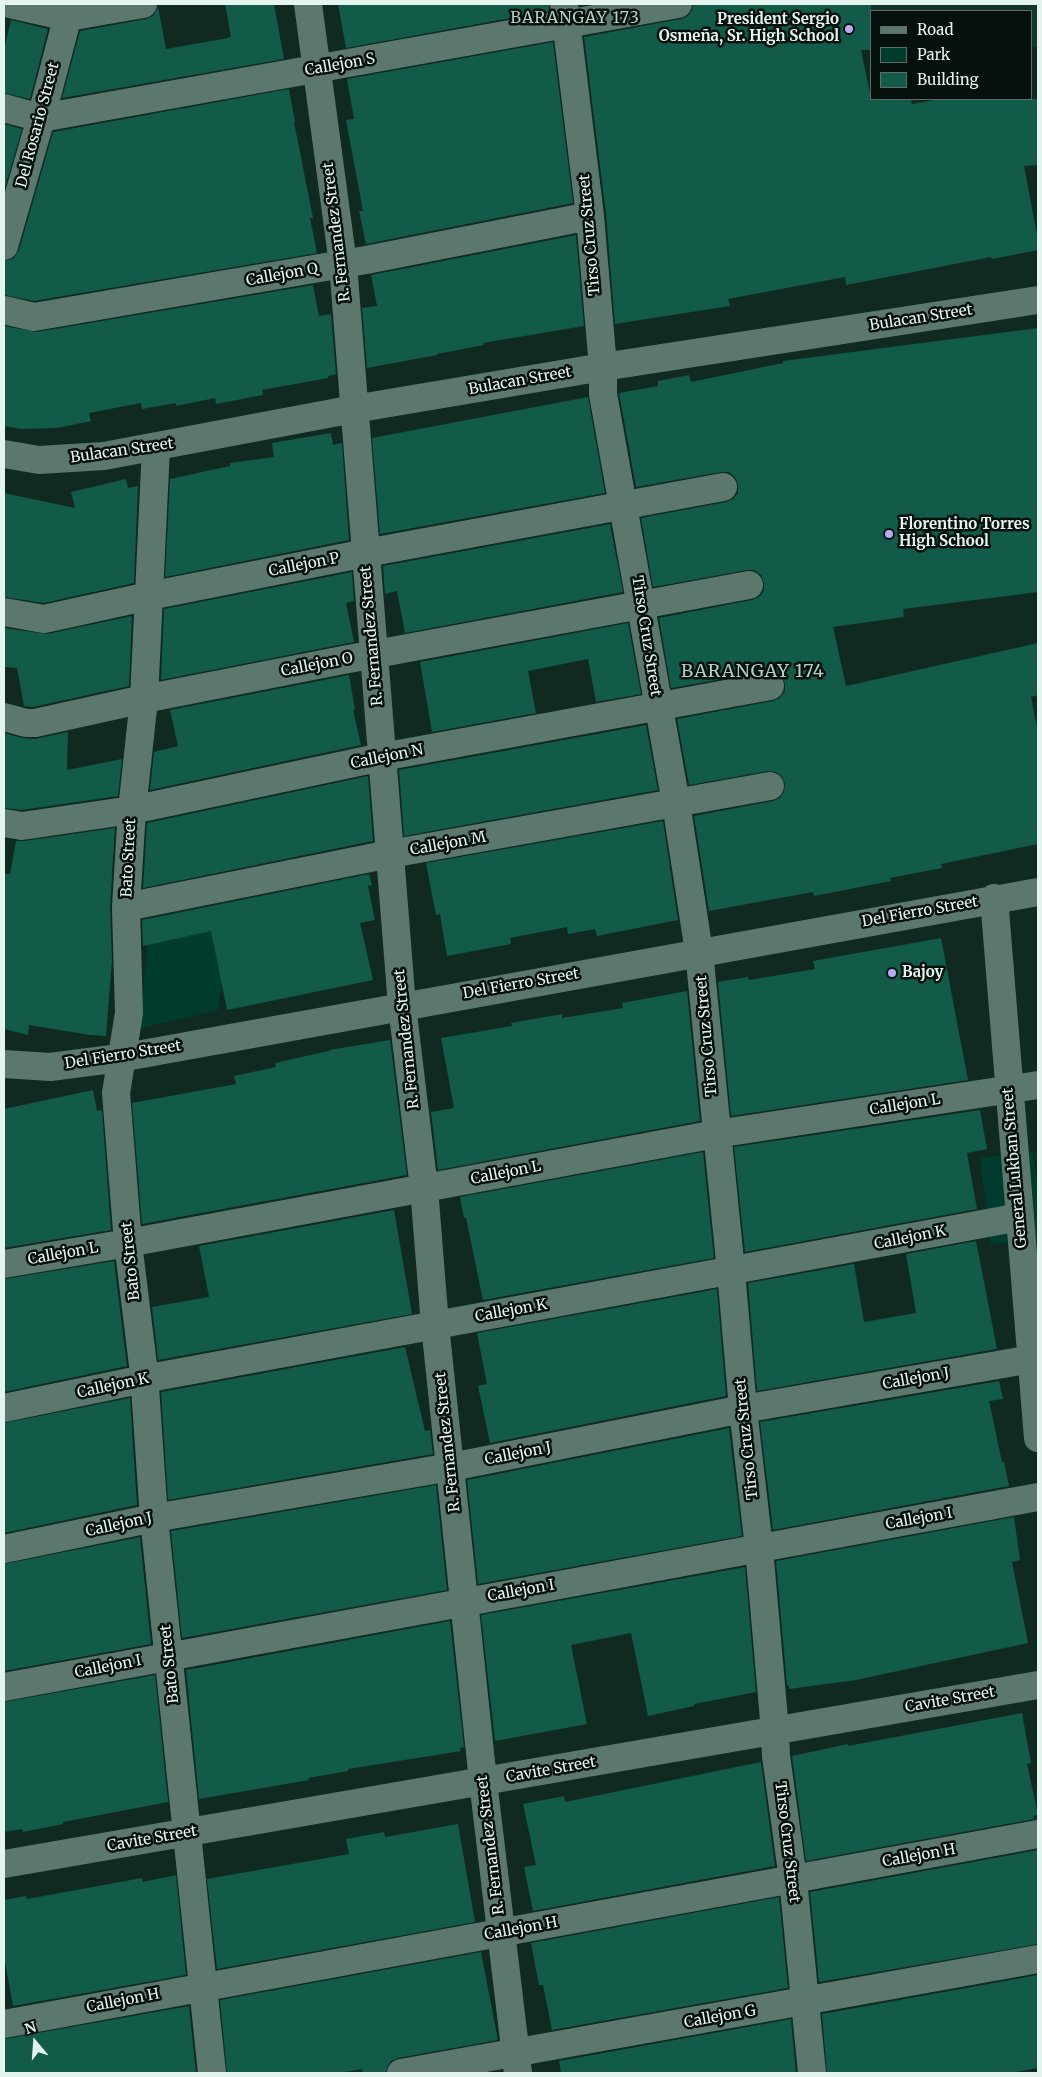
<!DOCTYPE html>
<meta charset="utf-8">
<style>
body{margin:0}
#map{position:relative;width:1042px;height:2077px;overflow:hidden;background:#102a22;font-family:Merriweather,serif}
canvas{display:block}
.frame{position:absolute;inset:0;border:5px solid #e4f4ee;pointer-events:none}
.legend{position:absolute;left:870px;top:10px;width:162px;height:90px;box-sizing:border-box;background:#06100c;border:1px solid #5f6b66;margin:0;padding:6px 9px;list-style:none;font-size:15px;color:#e4f4ee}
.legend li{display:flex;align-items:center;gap:10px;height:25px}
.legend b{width:25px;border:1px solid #5f6b66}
.north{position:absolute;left:10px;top:2017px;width:50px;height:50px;-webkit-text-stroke:4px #06100c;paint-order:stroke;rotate:342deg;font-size:14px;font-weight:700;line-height:20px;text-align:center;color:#e4f4ee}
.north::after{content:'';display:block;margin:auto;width:18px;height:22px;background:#e4f4ee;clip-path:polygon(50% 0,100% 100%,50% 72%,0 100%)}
</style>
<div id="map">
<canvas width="1042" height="2077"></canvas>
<div class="frame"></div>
<ul class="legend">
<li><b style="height:6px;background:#5c786e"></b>Road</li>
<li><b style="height:14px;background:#003c2d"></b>Park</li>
<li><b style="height:14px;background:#115b48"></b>Building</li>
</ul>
<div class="north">N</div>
</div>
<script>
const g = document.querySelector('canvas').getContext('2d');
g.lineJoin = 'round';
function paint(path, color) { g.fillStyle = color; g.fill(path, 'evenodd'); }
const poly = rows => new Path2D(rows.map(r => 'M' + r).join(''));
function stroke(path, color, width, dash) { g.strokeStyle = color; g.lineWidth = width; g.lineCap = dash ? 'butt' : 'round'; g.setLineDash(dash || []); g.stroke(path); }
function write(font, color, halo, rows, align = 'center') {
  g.font = font + ' Merriweather,serif'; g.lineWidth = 5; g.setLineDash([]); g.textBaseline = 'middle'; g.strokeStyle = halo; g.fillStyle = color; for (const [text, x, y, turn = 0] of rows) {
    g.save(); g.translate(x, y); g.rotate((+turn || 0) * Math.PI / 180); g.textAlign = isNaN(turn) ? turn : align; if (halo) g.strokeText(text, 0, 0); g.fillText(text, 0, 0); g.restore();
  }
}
const built = poly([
 [821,4,1038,4,1038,47,1031,47,1031,11,871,11,830,47]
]);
const green = poly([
 [233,902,218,1010,141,1028,149,918,168,924],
 [1033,1152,1038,1195,1038,1239,991,1245,980,1158]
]);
const building = poly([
 [225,4,274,4,284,59,62,98,80,31,146,19,153,16,158,7,166,49,223,39,231,37],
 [338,4,549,4,549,11,346,48],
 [693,4,871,4,871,50,861,50,871,99,911,99,912,104,941,99,1038,99,1038,165,1024,166,1038,240,1038,250,992,259,991,257,846,285,845,277,728,299,730,306,615,324,606,214,584,37,681,19,688,16,692,10],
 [11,20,48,29,30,99,4,93,4,49],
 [553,42,573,203,366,244,359,211,363,211,346,120,354,119,347,79],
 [289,89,295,122,294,122,313,218,310,218,317,253,34,301,4,295,4,261,14,258,19,250,53,132],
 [4,124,22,129,4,191],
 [576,235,584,326,483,343,484,345,437,354,437,355,367,368,362,308,377,306,371,275],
 [313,285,319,316,331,314,336,374,328,376,328,378,262,390,263,395,216,404,215,398,176,406,176,403,142,409,141,403,89,413,91,421,57,428,21,429,4,426,4,326,37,332],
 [1038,328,1038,592,903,609,904,617,833,627,846,686,1038,643,1038,695,1031,697,1038,733,1038,844,941,864,942,868,890,878,891,881,814,896,813,892,709,911,694,816,773,801,780,798,784,792,785,784,782,776,776,772,768,771,689,785,677,719,773,701,780,698,785,691,785,684,782,676,775,671,768,671,671,688,659,618,752,600,759,597,764,591,764,583,761,575,754,570,747,570,653,587,641,518,726,502,733,499,738,493,738,485,735,477,729,472,721,472,636,487,619,393,658,386,658,381,689,375,691,382,783,363,783,361],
 [588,397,605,493,380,534,372,438],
 [331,433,333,445,342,443,349,540,165,577,170,479,230,466,230,463,274,457,272,443],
 [126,479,128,488,138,486,134,583,44,603,4,597,4,493,75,508,71,492],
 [610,524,623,592,405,633,397,591,385,594,383,566],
 [352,572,354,601,346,603,354,642,161,680,164,609],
 [132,616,129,686,33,707,24,706,17,668,4,667,4,628,47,634],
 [628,623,641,694,596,702,588,659,528,671,536,713,432,732,420,662],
 [349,675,355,710,353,710,361,745,150,790,154,752,178,746,170,710],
 [646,725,658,790,404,836,399,770],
 [68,732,67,770,122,759,118,796,22,810,4,808,4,733,22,738,35,739],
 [368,776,373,841,143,888,147,823],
 [663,821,678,920,597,936,595,929,568,934,567,927,510,938,511,944,447,956,440,914,436,915,426,863],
 [115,828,110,906,112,960,106,1036,90,1035,29,1025,28,1035,4,1029,4,874,10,874,16,841,24,841],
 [369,874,372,885,368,886,375,920,360,923,373,980,227,1010,211,931,143,946,142,920],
 [941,938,968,1080,731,1116,718,982,748,977,749,980,815,969,813,961],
 [687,991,700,1121,438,1170,431,1112,454,1108,441,1038,512,1026,511,1023,562,1014,562,1018,623,1008,622,1003],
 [390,1040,407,1175,142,1224,132,1103,236,1084,234,1076,276,1067,275,1063,329,1051,329,1050],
 [93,1090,97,1111,102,1110,111,1230,4,1248,4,1109],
 [980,1110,987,1149,967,1153,977,1209,745,1252,734,1147],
 [703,1152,714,1258,483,1300,466,1218,464,1218,460,1197],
 [394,1210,412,1314,158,1360,152,1307,209,1297,199,1246],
 [976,1241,997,1349,757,1391,748,1283,854,1264,864,1322,916,1313,906,1254],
 [114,1261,127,1366,4,1392,4,1279],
 [717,1289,726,1396,490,1443,478,1386,487,1384,477,1333],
 [405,1347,425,1431,430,1430,433,1454,168,1500,161,1392],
 [999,1381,1003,1399,989,1401,1002,1462,1004,1462,1009,1486,773,1530,760,1422],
 [130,1398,137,1505,4,1533,4,1423],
 [729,1428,742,1536,478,1584,467,1480],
 [436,1485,447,1590,182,1638,171,1531],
 [1014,1517,1020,1560,1012,1562,1028,1643,856,1680,789,1689,789,1685,787,1686,776,1561],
 [140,1537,151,1644,4,1671,4,1564],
 [745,1567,756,1692,694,1704,694,1706,648,1716,631,1633,571,1645,587,1724,495,1741,481,1615],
 [450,1621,464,1747,460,1748,461,1751,348,1769,348,1771,308,1778,309,1780,199,1799,186,1670],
 [155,1675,168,1802,63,1822,63,1824,23,1832,22,1829,4,1832,4,1702],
 [1022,1713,1031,1763,1027,1764,1038,1815,1033,1816,1034,1819,806,1861,792,1756,848,1744,848,1746],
 [761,1762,775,1866,533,1911,524,1867,536,1865,523,1804,564,1796,565,1802],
 [458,1824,475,1922,217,1969,207,1879,349,1854,346,1839,384,1832,385,1837],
 [1038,1850,1038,1944,819,1982,810,1892],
 [176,1875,186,1975,13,2006,4,1956,4,1900,26,1896,27,1899,142,1878,143,1882],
 [779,1897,788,1988,552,2030,543,1985,539,1985,531,1943],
 [481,1952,498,2040,398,2058,391,2061,387,2067,386,2073,363,2073,362,2069,338,2073,227,2073,220,2000],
 [1038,1975,1038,2068,1010,2073,827,2073,822,2014],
 [189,2006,196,2073,4,2073,4,2039],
 [791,2019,796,2073,561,2073,559,2061]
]);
const minor = poly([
 [10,4,68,17,143,4],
 [308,4,343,264,402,1006,424,1188,435,1325,483,1781,518,2073],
 [564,4,590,216,603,367,603,394,676,803,699,952,731,1271,743,1409,759,1548,775,1731,776,1756,793,1879,812,2073],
 [4,108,41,118,678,4],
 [4,246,41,118,71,4],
 [4,310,34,317,366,260,590,216],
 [156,447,144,699,132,810,126,907,129,1013,116,1093,128,1243,144,1373,154,1518,212,2073],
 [4,454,39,460,104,456,354,409,603,367,1038,300],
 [4,612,44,619,149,596,366,553,723,487],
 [4,717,26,723,35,723,144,699,343,660,749,585],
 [4,823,22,826,132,810,382,757,770,686],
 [994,898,1038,1438],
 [126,907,390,854,770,786],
 [4,1064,50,1067,120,1058,1038,892],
 [4,1264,128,1243,716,1134,1038,1085],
 [4,1408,144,1379,1020,1217],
 [4,1549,154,1518,451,1467,743,1409,1032,1359],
 [4,1687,1038,1497],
 [4,1864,1038,1685],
 [4,2024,1038,1834],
 [401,2073,1038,1959]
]);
const markers = [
 [849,29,5,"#b7abf8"],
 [889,534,5,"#b7abf8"],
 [892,973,5,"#b7abf8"]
];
const poiNames = [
 ["President Sergio",839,20,"right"],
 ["Osmeña, Sr. High School",839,37,"right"],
 ["Florentino Torres",899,525],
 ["High School",899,542],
 ["Bajoy",902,973]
];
const streetNames = [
 ["Callejon S",340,65,-10],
 ["Del Rosario Street",38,125,-75],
 ["R. Fernandez Street",337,232,-97],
 ["Tirso Cruz Street",590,235,-95],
 ["Callejon Q",282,275,-10],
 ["Bulacan Street",921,318,-9],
 ["Bulacan Street",520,381,-10],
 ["Bulacan Street",122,451,-8],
 ["Callejon P",304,565,-11],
 ["R. Fernandez Street",372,636,-95],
 ["Tirso Cruz Street",646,636,81],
 ["Callejon O",317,665,-11],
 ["Callejon N",387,757,-11],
 ["Callejon M",448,844,-10],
 ["Bato Street",129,858,-87],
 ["Del Fierro Street",920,912,-10],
 ["Del Fierro Street",521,984,-10],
 ["Tirso Cruz Street",707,1036,-95],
 ["R. Fernandez Street",407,1039,-96],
 ["Del Fierro Street",123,1055,-9],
 ["Callejon L",905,1105,-9],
 ["General Lukban Street",1015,1168,-95],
 ["Callejon L",506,1173,-11],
 ["Callejon K",910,1238,-11],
 ["Callejon L",63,1254,-10],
 ["Bato Street",131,1261,-96],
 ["Callejon K",511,1311,-10],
 ["Callejon J",916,1379,-10],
 ["Callejon K",113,1386,-12],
 ["Tirso Cruz Street",747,1439,-96],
 ["R. Fernandez Street",448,1442,-96],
 ["Callejon J",518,1454,-11],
 ["Callejon I",919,1519,-10],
 ["Callejon J",119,1525,-12],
 ["Callejon I",521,1591,-10],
 ["Bato Street",170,1664,-96],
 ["Callejon I",108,1667,-11],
 ["Cavite Street",950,1700,-10],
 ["Cavite Street",551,1770,-10],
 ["Cavite Street",152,1839,-10],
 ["Tirso Cruz Street",787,1842,83],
 ["R. Fernandez Street",491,1845,-97],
 ["Callejon H",919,1856,-10],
 ["Callejon H",521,1929,-10],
 ["Callejon H",123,2001,-11],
 ["Callejon G",720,2017,-10]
];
const neighbourhoodNames = [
 ["BARANGAY 173",575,18]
];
const quarterNames = [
 ["BARANGAY 174",753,672]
];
paint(built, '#12362b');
paint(green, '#003c2d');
paint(building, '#115b48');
stroke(minor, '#5c786e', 28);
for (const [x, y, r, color] of markers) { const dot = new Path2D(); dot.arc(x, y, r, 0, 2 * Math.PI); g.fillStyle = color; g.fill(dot); stroke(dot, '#06100c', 2); }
write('bold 15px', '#e4f4ee', '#06100c', poiNames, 'left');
write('15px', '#e4f4ee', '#06100c', streetNames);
g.letterSpacing = '1px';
write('16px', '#b1cfc4', '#06100c', neighbourhoodNames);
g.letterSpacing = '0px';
g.letterSpacing = '1px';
write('18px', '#b1cfc4', '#06100c', quarterNames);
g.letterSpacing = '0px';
</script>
